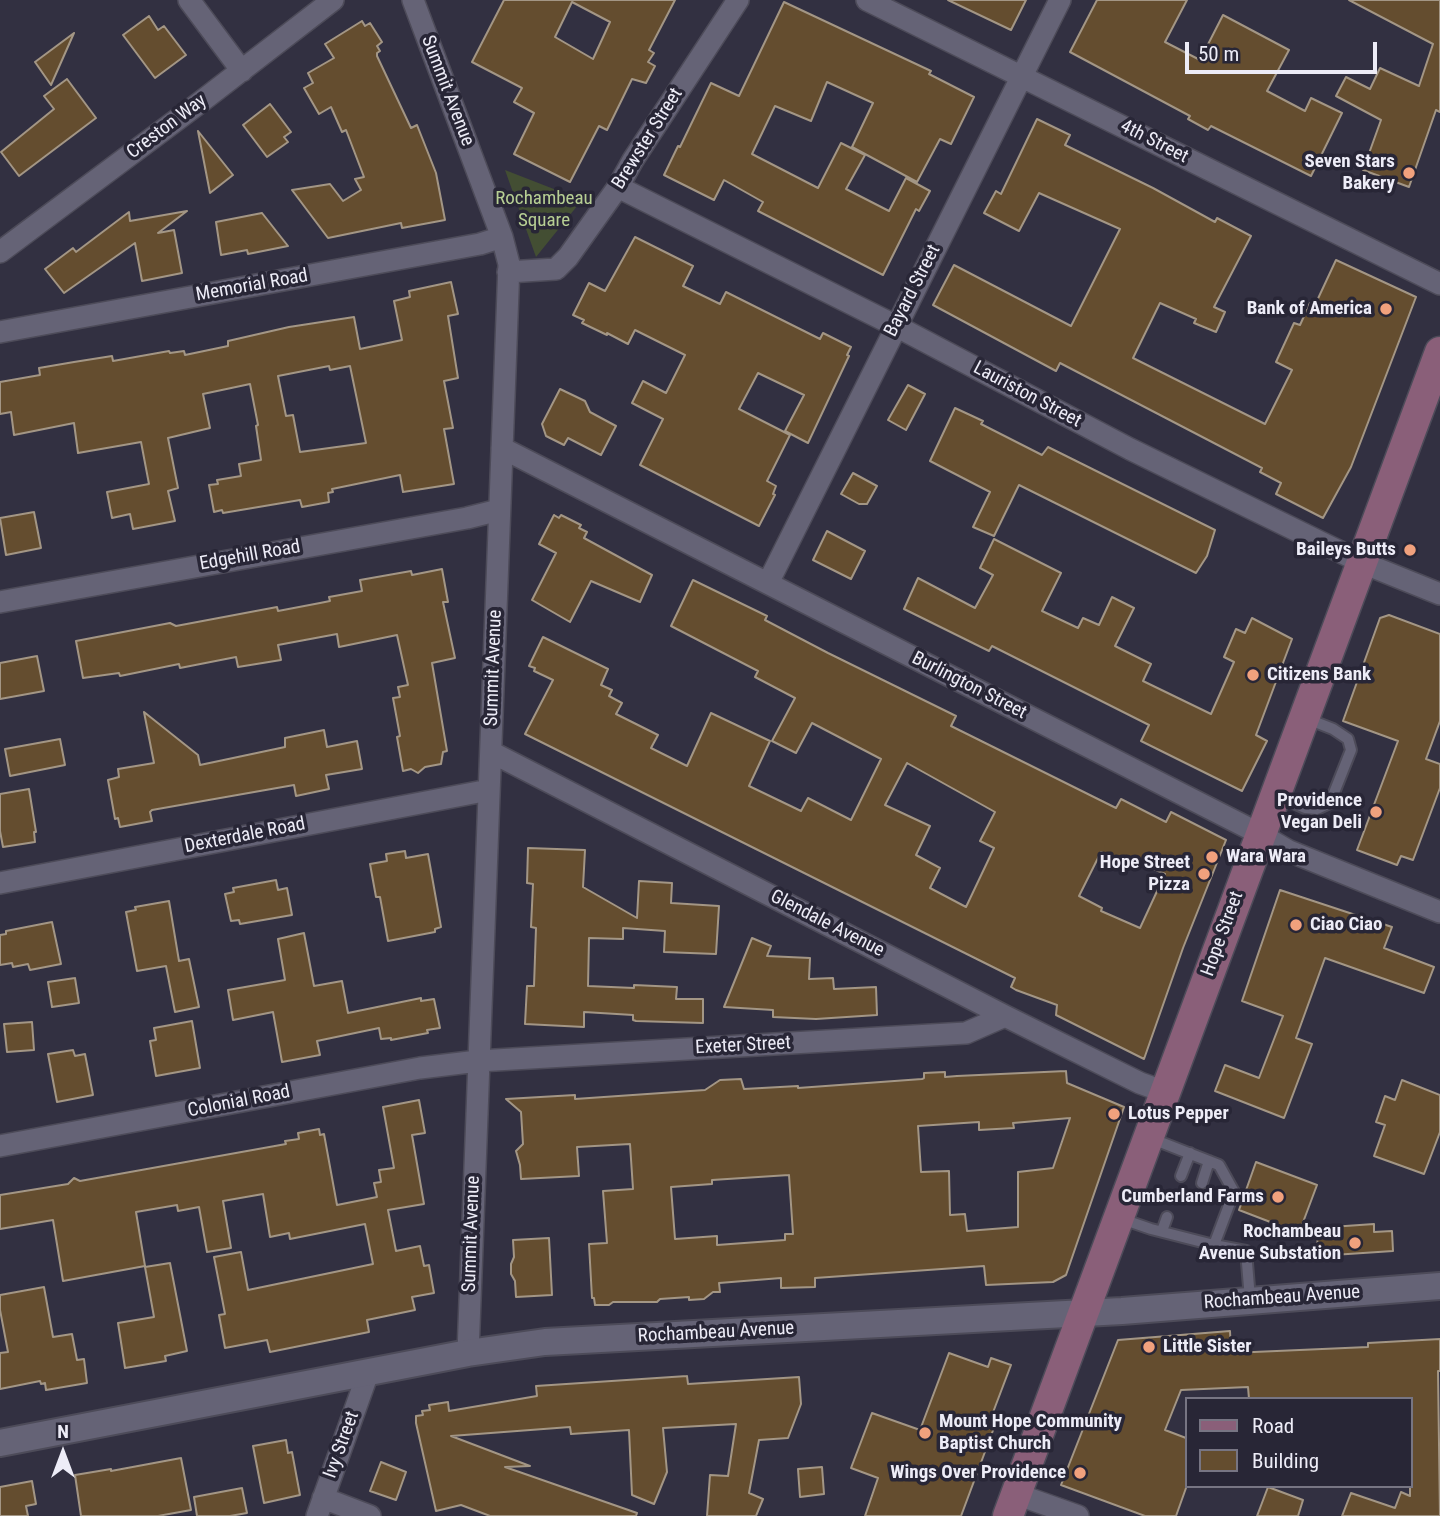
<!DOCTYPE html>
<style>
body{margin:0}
#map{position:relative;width:1440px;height:1516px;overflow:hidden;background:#323041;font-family:"Roboto Condensed",sans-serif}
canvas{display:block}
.legend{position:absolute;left:1185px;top:1397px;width:228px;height:91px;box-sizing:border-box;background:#282636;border:2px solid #777583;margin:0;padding:9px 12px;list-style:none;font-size:21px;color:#edecf7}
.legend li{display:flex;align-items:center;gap:14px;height:35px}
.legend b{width:35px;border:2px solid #777583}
.north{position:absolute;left:28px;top:1418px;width:70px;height:70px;-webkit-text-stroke:5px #282636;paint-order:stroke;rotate:0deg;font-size:19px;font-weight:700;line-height:28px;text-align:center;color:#edecf7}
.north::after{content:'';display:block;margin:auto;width:24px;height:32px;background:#edecf7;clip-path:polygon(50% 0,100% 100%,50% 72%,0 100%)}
.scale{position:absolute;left:1185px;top:42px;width:192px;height:32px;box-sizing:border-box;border:4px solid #edecf7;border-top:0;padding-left:9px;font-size:21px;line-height:24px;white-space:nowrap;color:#edecf7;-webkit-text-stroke:5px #282636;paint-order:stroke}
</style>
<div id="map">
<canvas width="1440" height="1516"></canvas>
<ul class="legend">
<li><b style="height:9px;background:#8a5f79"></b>Road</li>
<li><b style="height:19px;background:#644d2f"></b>Building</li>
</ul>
<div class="north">N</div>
<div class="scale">50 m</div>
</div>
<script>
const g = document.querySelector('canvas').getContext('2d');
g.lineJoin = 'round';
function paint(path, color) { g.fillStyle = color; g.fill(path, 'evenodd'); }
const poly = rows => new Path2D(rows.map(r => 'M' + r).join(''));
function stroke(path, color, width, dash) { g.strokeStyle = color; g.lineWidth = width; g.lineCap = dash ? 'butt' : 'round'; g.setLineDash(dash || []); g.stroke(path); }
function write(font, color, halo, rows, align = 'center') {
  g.font = font + ' "Roboto Condensed",sans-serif'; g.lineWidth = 7; g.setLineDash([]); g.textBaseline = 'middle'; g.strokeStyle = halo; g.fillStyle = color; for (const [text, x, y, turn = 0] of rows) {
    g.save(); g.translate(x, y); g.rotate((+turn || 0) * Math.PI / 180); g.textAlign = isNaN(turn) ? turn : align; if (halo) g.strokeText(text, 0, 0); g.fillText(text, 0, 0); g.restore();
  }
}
const green = poly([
 [505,170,582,200,536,257]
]);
const building = poly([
 [504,0,675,0,649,50,654,53,648,62,655,66,646,83,632,79,607,130,599,126,570,182,514,154,534,113,514,102,522,88,472,62,504,0],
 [572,2,610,22,593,59,555,37,572,2],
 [948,0,1026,0,1011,30,948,0],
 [1097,0,1187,0,1165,42,1200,60,1223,15,1289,50,1267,91,1305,111,1311,98,1342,113,1311,176,1211,126,1208,130,1188,119,1190,116,1070,52,1097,0],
 [1349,0,1440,0,1440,112,1436,110,1409,187,1363,170,1381,120,1336,96,1346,77,1370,89,1380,68,1419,86,1433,44,1349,0],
 [784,2,931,71,929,74,974,97,951,144,940,139,917,182,852,147,873,103,827,82,811,121,775,106,752,154,818,188,841,143,865,155,846,189,889,211,906,178,930,191,919,211,916,209,883,275,758,211,763,202,724,180,714,200,664,175,678,146,680,147,711,83,739,96,784,2],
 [149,16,158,30,164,26,186,55,155,78,123,35,149,16],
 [362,21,365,26,370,23,382,42,377,46,380,51,377,53,377,56,411,128,417,125,436,173,445,220,402,228,401,223,328,238,292,190,330,184,343,201,361,190,355,179,364,177,346,130,342,132,331,107,319,114,304,88,313,83,308,73,334,58,325,44,362,21],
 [74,33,51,85,35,62,74,33],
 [67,79,96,118,19,176,1,152,54,109,44,96,67,79],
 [270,104,291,132,284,137,288,142,267,157,243,125,270,104],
 [1037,119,1070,135,1065,145,1153,188,1215,222,1217,218,1251,236,1214,307,1225,312,1216,332,1194,323,1196,319,1160,303,1133,358,1265,424,1292,370,1276,362,1294,323,1300,325,1310,303,1315,305,1336,260,1416,297,1351,467,1323,518,1276,494,1281,483,1260,472,1262,468,1060,363,1056,371,933,305,954,265,1071,326,1120,229,1039,193,1019,231,984,213,996,191,1001,194,1037,119],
 [198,131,233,175,210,193,198,131],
 [187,211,158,233,174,230,182,273,142,281,135,243,64,293,45,269,73,248,76,252,129,212,130,221,187,211],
 [262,213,288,246,248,254,247,250,221,255,216,222,262,213],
 [635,237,693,266,683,286,720,304,726,292,820,339,823,333,851,347,847,355,849,356,808,443,785,431,804,395,758,373,739,409,790,435,767,481,776,486,773,494,775,495,759,526,640,465,663,419,632,403,643,381,666,393,685,355,635,330,628,344,607,333,607,335,582,323,584,320,573,315,589,283,605,291,635,237],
 [451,282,458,314,448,316,458,378,444,381,453,428,444,429,454,484,403,492,400,475,332,489,333,492,328,493,329,502,302,507,300,500,223,513,222,510,214,512,209,485,218,484,217,480,241,476,239,464,261,460,256,426,258,425,250,384,203,394,210,428,168,438,178,488,168,491,175,521,133,529,130,514,112,518,107,492,149,484,141,442,78,453,74,423,14,435,11,412,0,414,0,382,40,375,39,368,74,362,112,356,113,361,169,351,170,353,184,351,185,355,228,346,228,341,289,327,354,317,360,349,402,340,394,301,410,297,409,291,451,282],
 [329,366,330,370,350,366,366,443,300,452,293,415,286,416,278,376,329,366],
 [908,385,925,394,906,430,888,420,908,385],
 [560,389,585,401,590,412,616,426,601,455,568,438,564,445,546,436,542,424,560,389],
 [955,408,983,421,981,424,1042,455,1048,447,1215,530,1207,556,1196,573,1019,485,994,536,973,527,990,492,930,461,955,408],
 [853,473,877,486,867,504,859,504,841,494,853,473],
 [34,512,41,548,6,555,0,518,34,512],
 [554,515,559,518,561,515,581,525,579,528,587,532,584,538,652,575,640,602,591,581,570,622,532,600,556,553,539,544,554,515],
 [827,531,865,551,851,579,813,560,827,531],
 [994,539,1061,573,1042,611,1078,628,1083,618,1099,625,1112,597,1134,608,1115,646,1151,664,1143,681,1211,714,1234,662,1224,657,1236,629,1245,633,1252,618,1292,639,1256,735,1267,741,1242,791,1141,741,1149,725,992,646,989,651,904,609,918,578,975,608,993,575,980,568,994,539],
 [442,569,448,602,443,602,455,658,432,663,447,751,443,752,441,764,425,767,418,773,411,769,403,771,397,737,400,736,393,698,400,697,398,687,408,685,397,635,339,647,337,634,278,645,281,660,238,667,236,657,180,668,179,664,120,676,119,673,83,678,76,641,170,623,176,626,277,607,278,611,320,603,330,601,329,597,362,591,360,580,411,571,412,575,442,569],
 [693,580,767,616,765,620,828,653,956,716,951,726,1116,808,1121,799,1166,822,1171,812,1226,840,1183,948,1144,1059,1056,1015,1057,1005,1016,990,1011,987,1015,978,525,734,553,680,534,671,535,668,529,666,543,637,608,669,601,685,612,690,609,696,622,703,616,714,658,735,651,748,687,766,711,713,770,741,749,786,801,811,808,798,851,820,881,759,812,723,796,753,772,741,795,698,755,677,758,671,671,626,693,580],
 [907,763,995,812,980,841,994,848,966,907,930,888,940,868,916,855,930,826,885,805,907,763],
 [1101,852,1124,864,1127,857,1165,874,1140,928,1101,911,1102,908,1079,896,1101,852],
 [1389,615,1440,634,1440,721,1426,759,1440,764,1440,788,1413,860,1401,856,1397,865,1357,850,1398,741,1343,721,1380,618,1389,615],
 [37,656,44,691,0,699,0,663,37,656],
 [144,712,198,755,200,765,285,747,285,738,324,730,327,747,357,741,362,769,326,775,329,789,296,796,294,785,152,810,150,812,152,821,120,827,118,818,115,819,108,780,119,777,118,769,154,763,144,712],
 [60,739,65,765,10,776,5,749,60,739],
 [29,789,36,832,34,832,35,842,3,847,0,831,0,794,29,789],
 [528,848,585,850,583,887,637,918,639,881,672,883,671,903,719,906,716,954,664,952,665,931,623,928,623,939,589,938,588,986,634,988,634,985,677,987,676,999,703,999,703,1023,636,1021,633,1020,633,1015,584,1012,584,1027,525,1024,527,986,534,986,536,928,531,927,533,884,527,883,528,848],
 [405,851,406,858,428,854,441,927,435,929,435,932,388,941,380,897,376,897,370,864,387,861,386,854,405,851],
 [276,880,278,890,287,888,292,915,240,924,239,920,231,921,225,894,234,892,233,888,276,880],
 [1280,890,1392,927,1384,948,1434,967,1424,993,1325,958,1296,1038,1312,1044,1284,1118,1215,1091,1225,1065,1259,1078,1283,1016,1242,1001,1280,890],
 [169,901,179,961,189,959,199,1007,175,1012,166,966,137,971,126,912,136,910,135,907,169,901],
 [52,922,61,964,30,970,28,964,13,967,12,963,0,965,0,935,6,934,6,931,52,922],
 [304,933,314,986,342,981,348,1013,421,998,421,1001,434,999,440,1028,427,1030,428,1033,391,1040,391,1038,381,1039,379,1028,317,1041,320,1055,282,1062,273,1012,233,1020,228,990,285,980,278,939,304,933],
 [752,938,771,946,767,956,810,958,809,979,833,978,834,989,876,987,877,1015,816,1019,773,1017,773,1010,724,1007,752,938],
 [75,978,79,1003,52,1007,48,982,75,978],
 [192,1021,200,1068,156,1076,150,1041,156,1040,154,1028,192,1021],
 [32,1022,34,1050,7,1052,4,1024,32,1022],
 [73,1050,75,1056,85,1054,93,1095,57,1102,48,1054,73,1050],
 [1066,1071,1067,1083,1124,1107,1066,1275,1053,1282,986,1285,984,1266,815,1278,815,1287,781,1288,781,1278,719,1283,720,1292,713,1292,704,1299,689,1300,689,1297,660,1299,657,1302,613,1302,609,1305,595,1305,594,1298,592,1298,589,1244,607,1243,603,1191,633,1189,630,1144,577,1147,579,1176,521,1179,520,1165,516,1151,523,1144,521,1112,506,1099,575,1095,575,1099,705,1090,720,1080,741,1079,744,1089,798,1086,798,1088,922,1079,924,1078,924,1073,945,1072,945,1077,957,1076,1066,1071],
 [1070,1118,1053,1168,1018,1172,1018,1227,967,1231,965,1214,950,1215,949,1171,921,1172,918,1126,979,1122,979,1130,1014,1128,1013,1123,1070,1118],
 [789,1175,793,1234,785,1234,785,1240,717,1245,717,1236,675,1239,671,1187,712,1184,712,1180,789,1175],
 [1402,1080,1440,1095,1440,1132,1424,1174,1374,1156,1385,1125,1376,1122,1385,1096,1395,1100,1402,1080],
 [419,1100,425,1133,412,1135,424,1204,388,1210,396,1251,420,1246,424,1266,429,1265,434,1293,412,1297,415,1310,367,1320,369,1332,270,1352,267,1340,225,1348,219,1315,225,1314,214,1257,241,1252,248,1290,373,1264,365,1224,290,1239,289,1233,270,1237,263,1194,223,1201,231,1248,207,1252,199,1207,178,1211,177,1205,136,1212,145,1266,63,1281,53,1220,0,1229,0,1195,68,1184,74,1178,80,1181,286,1144,285,1141,299,1139,298,1133,319,1129,320,1135,324,1134,337,1205,377,1197,374,1183,381,1182,379,1170,394,1168,383,1107,419,1100],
 [1256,1162,1317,1185,1299,1233,1239,1210,1256,1162],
 [1374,1224,1374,1232,1392,1231,1393,1251,1318,1256,1317,1228,1374,1224],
 [549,1238,552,1295,516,1297,515,1281,511,1274,511,1264,514,1257,513,1240,549,1238],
 [170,1263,187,1351,165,1356,166,1361,125,1368,118,1323,154,1317,145,1267,170,1263],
 [44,1287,53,1337,72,1334,77,1360,84,1359,87,1383,46,1390,45,1383,41,1384,40,1381,0,1389,0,1353,8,1352,0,1310,0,1295,44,1287],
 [1230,1331,1231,1353,1368,1347,1368,1343,1440,1339,1440,1371,1438,1371,1440,1516,1342,1516,1351,1493,1395,1508,1401,1492,1410,1496,1410,1399,1249,1399,1248,1387,1181,1390,1165,1430,1186,1438,1186,1488,1176,1516,1145,1516,1061,1485,1118,1340,1230,1331],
 [949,1353,988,1367,991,1358,1011,1365,992,1415,998,1417,961,1516,865,1516,878,1478,851,1468,872,1413,920,1430,949,1353],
 [687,1376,688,1384,799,1377,801,1404,788,1438,759,1440,749,1493,763,1499,756,1516,707,1516,710,1475,728,1476,736,1424,663,1428,667,1472,654,1504,632,1495,629,1430,571,1434,570,1427,451,1436,530,1466,505,1467,637,1513,636,1516,490,1516,461,1505,436,1511,416,1423,416,1416,423,1415,422,1411,430,1410,429,1405,448,1402,449,1411,537,1396,536,1386,687,1376],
 [286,1440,288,1453,292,1452,300,1495,264,1503,253,1446,286,1440],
 [181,1458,191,1510,158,1516,81,1516,75,1475,111,1469,111,1471,181,1458],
 [381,1462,406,1472,396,1500,370,1491,381,1462],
 [822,1467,824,1494,800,1497,798,1469,822,1467],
 [32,1481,36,1504,26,1506,28,1516,0,1516,0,1487,32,1481],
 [1268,1487,1303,1500,1298,1516,1257,1516,1268,1487],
 [242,1488,247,1513,230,1516,197,1516,194,1497,242,1488]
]);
const service = poly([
 [1278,796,1305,808,1317,809,1330,803,1351,750,1348,739,1333,729,1305,718],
 [1181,1176,1190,1153],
 [1202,1183,1209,1161],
 [1119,1218,1151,1229,1214,1245,1234,1192,1219,1165,1150,1138],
 [1162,1231,1167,1217],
 [1214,1245,1246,1251,1250,1299]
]);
const minor = poly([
 [189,0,242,71],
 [413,0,502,237,509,264,468,1353],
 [867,0,1440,284],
 [618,187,896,326,1130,449,1363,563,1440,594],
 [0,252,198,104,333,0],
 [508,272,556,269,568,257,618,187,633,160,738,0],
 [0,332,480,244,502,237],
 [502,448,1260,834,1289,851,1440,912],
 [768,583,1060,0],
 [0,602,467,518,499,510],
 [491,752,1005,1016,1140,1083,1165,1092],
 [0,883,489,790],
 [0,1146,420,1068,478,1061,966,1033,1005,1016],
 [1016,1494,1078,1516],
 [323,1498,370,1516],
 [317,1516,368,1373]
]);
const tertiary = poly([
 [0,1443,468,1353,545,1342,1122,1311,1440,1286]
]);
const secondary = poly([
 [1008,1516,1440,352]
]);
const markers = [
 [1409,173,7,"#f1a17d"],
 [1386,309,7,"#f1a17d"],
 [1410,550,7,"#f1a17d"],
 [1253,675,7,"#f1a17d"],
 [1376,812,7,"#f1a17d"],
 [1212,857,7,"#f1a17d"],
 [1204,874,7,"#f1a17d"],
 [1296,925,7,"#f1a17d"],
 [1114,1114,7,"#f1a17d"],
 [1278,1197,7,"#f1a17d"],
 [1355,1243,7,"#f1a17d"],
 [1149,1347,7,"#f1a17d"],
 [925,1433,7,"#f1a17d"],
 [1080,1473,7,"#f1a17d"]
];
const streetNames = [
 ["Summit Avenue",447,91,69],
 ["Creston Way",167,127,-37],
 ["Brewster Street",648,139,-58],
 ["4th Street",1154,142,27],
 ["Memorial Road",252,286,-10],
 ["Bayard Street",913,291,-63],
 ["Lauriston Street",1027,395,28],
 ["Edgehill Road",250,556,-10],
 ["Summit Avenue",494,668,-88],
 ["Burlington Street",969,686,27],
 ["Dexterdale Road",245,836,-11],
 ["Glendale Avenue",827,924,27],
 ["Hope Street",1223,934,-70],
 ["Exeter Street",743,1046,-3],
 ["Colonial Road",239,1102,-11],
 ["Summit Avenue",472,1234,-88],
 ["Rochambeau Avenue",1282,1298,-4],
 ["Rochambeau Avenue",716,1333,-3],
 ["Ivy Street",342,1445,-70]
];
const poiNames = [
 ["Seven Stars",1395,162],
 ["Bakery",1395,184],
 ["Bank of America",1372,309],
 ["Baileys Butts",1396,550],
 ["Citizens Bank",1267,675,"left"],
 ["Providence",1362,801],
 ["Vegan Deli",1362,823],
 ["Wara Wara",1226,857,"left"],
 ["Hope Street",1190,863],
 ["Pizza",1190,885],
 ["Ciao Ciao",1310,925,"left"],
 ["Lotus Pepper",1128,1114,"left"],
 ["Cumberland Farms",1264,1197],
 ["Rochambeau",1341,1232],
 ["Avenue Substation",1341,1254],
 ["Little Sister",1163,1347,"left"],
 ["Mount Hope Community",939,1422,"left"],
 ["Baptist Church",939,1444,"left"],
 ["Wings Over Providence",1066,1473]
];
const parkNames = [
 ["Rochambeau",544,199],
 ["Square",544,221]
];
paint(green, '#434e33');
paint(building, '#644d2f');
stroke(building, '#a39685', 2);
stroke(service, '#4d4b59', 14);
stroke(minor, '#4d4b59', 24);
stroke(tertiary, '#4d4b59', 30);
stroke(secondary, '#4d4b59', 33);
stroke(service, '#656376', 10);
stroke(minor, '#656376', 21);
stroke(tertiary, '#656376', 26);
stroke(secondary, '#8a5f79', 30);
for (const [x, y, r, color] of markers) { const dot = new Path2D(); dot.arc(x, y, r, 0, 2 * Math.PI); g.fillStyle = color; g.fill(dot); stroke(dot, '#282636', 2.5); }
write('19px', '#edecf7', '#282636', streetNames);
write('bold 19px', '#edecf7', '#282636', poiNames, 'right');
write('19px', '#b7cf94', '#282636', parkNames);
</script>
